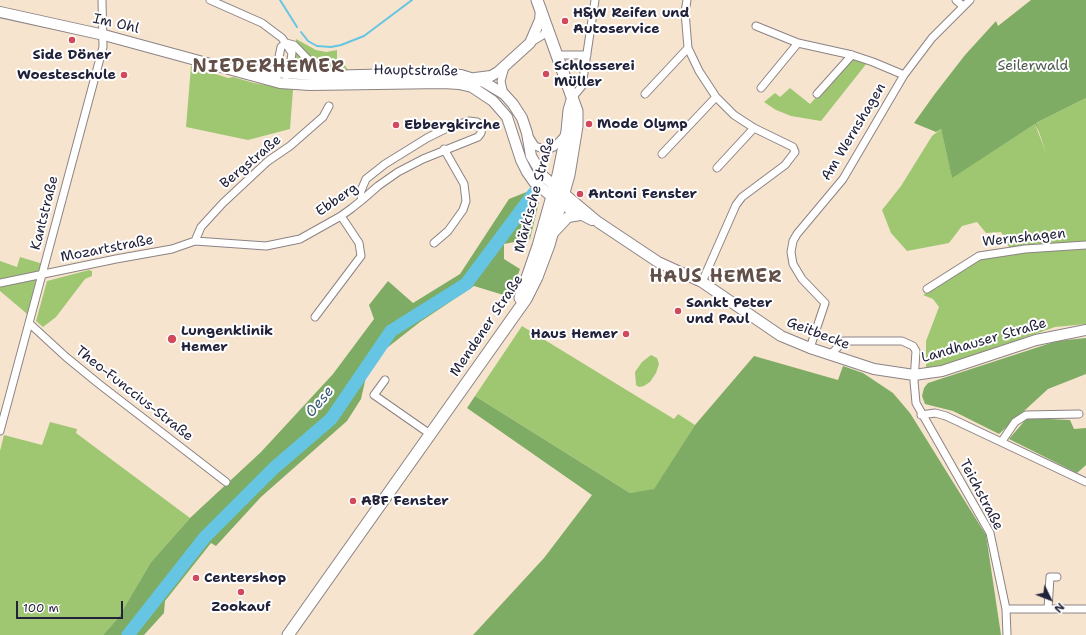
<!DOCTYPE html>
<meta charset="utf-8">
<style>
body{margin:0}
#map{position:relative;width:1086px;height:635px;overflow:hidden;background:#f7e4cf;font-family:"Shantell Sans",sans-serif}
canvas{display:block}
.north{position:absolute;left:1030px;top:579px;width:40px;height:40px;-webkit-text-stroke:3px #fff;paint-order:stroke;rotate:133deg;font-size:11px;font-weight:700;line-height:16px;text-align:center;color:#22223b}
.north::after{content:'';display:block;margin:auto;width:14px;height:18px;background:#22223b;clip-path:polygon(50% 0,100% 100%,50% 72%,0 100%)}
.scale{position:absolute;left:16px;top:601px;width:107px;height:18px;box-sizing:border-box;border:2px solid #22223b;border-top:0;padding-left:5px;font-size:12px;line-height:14px;white-space:nowrap;color:#22223b;-webkit-text-stroke:3px #fff;paint-order:stroke}
</style>
<div id="map">
<canvas width="1086" height="635"></canvas>
<div class="north">N</div>
<div class="scale">100 m</div>
</div>
<script>
const g = document.querySelector('canvas').getContext('2d');
g.lineJoin = 'round';
function paint(path, color) { g.fillStyle = color; g.fill(path, 'evenodd'); }
const poly = rows => new Path2D(rows.map(r => 'M' + r).join(''));
function stroke(path, color, width, dash) { g.strokeStyle = color; g.lineWidth = width; g.lineCap = dash ? 'butt' : 'round'; g.setLineDash(dash || []); g.stroke(path); }
function write(font, color, halo, rows, align = 'center') {
  g.font = font + ' "Shantell Sans",sans-serif'; g.lineWidth = 4; g.setLineDash([]); g.textBaseline = 'middle'; g.strokeStyle = halo; g.fillStyle = color; for (const [text, x, y, turn = 0] of rows) {
    g.save(); g.translate(x, y); g.rotate((+turn || 0) * Math.PI / 180); g.textAlign = isNaN(turn) ? turn : align; if (halo) g.strokeText(text, 0, 0); g.fillText(text, 0, 0); g.restore();
  }
}
const green = poly([
 [296,39,316,50,326,52,337,50,337,59,343,62,349,72,292,72],
 [852,57,867,63,821,121,791,116,776,110,764,102,775,93,780,97,790,88,810,104],
 [191,66,228,78,233,77,254,83,293,90,290,129,248,140,186,127],
 [1086,98,1086,324,1055,327,946,365,926,368,926,341,939,307,933,299,923,295,981,258,1009,254,1009,247,1001,232,986,233,977,222,962,226,949,243,907,251,891,233,882,210,901,186,932,136,941,129,952,177,1035,124,1046,153,1036,123],
 [20,257,43,264,41,274,0,280,0,261,17,267],
 [89,270,92,271,92,276,85,279,56,317,43,327,36,321,47,281],
 [41,277,29,318,26,313,0,291,0,285],
 [522,326,674,419,678,414,695,425,654,490,630,493,475,396],
 [651,355,657,358,659,364,656,373,650,382,644,386,639,387,636,385,635,372,642,362],
 [50,422,77,429,76,433,190,518,151,562,118,618,103,635,0,635,0,451,4,435,42,445]
]);
const forest = poly([
 [1031,0,1086,0,1086,98,1036,123,1040,133,1035,124,952,178,941,129,936,132,914,123,934,95,965,55,996,21,998,26],
 [529,191,539,202,530,239,504,244,504,259,520,269,510,297,474,286,420,322,383,351,366,377,361,399,347,421,261,497,216,546,211,543,165,601,164,613,144,635,103,635,118,618,151,562,190,518,261,452,333,374,374,319,369,305,388,281,413,303,460,274,509,199],
 [1086,338,1086,374,1048,389,999,434,953,411,925,404,922,396,924,388,928,383,1057,341],
 [754,356,838,380,843,366,863,373,893,393,910,413,986,535,1001,635,473,635,544,558,592,495,467,408,475,396,630,493,654,489,695,425],
 [1027,418,1070,420,1074,429,1086,428,1086,465,1077,473,1009,439]
]);
const stream = poly([
 [280,0,297,27],
 [301,32,308,41,317,46,331,47,341,45,364,36,412,0]
]);
const river = poly([
 [128,635,205,537,274,468,331,419,391,331,466,284,534,193]
]);
const street = poly([
 [210,0,262,23,282,38,292,53,289,74,286,76],
 [687,0,685,12,688,48,699,71,716,97,734,115,754,128,793,147,795,152,785,165,742,197,736,205,702,282],
 [956,0,963,6],
 [756,26,798,43,852,55,873,62,904,75],
 [286,43,294,45,324,76],
 [530,43,543,35,548,28],
 [557,55,587,55],
 [277,76,276,72,281,47,286,43],
 [761,88,798,43],
 [504,94,501,81,505,67],
 [645,94,688,48],
 [817,94,852,55],
 [572,98,582,86,595,0],
 [530,138,535,146,546,150,554,147,564,136],
 [662,154,716,97],
 [717,168,754,128],
 [195,241,201,227,223,203,268,161,290,146,323,117,329,106],
 [434,243,448,231,463,210,466,201,464,184,444,149],
 [0,283,116,259,172,249,195,241,266,246,300,239,341,216,352,208,362,200,378,186,398,172,423,159,478,137,481,133,482,127,477,122,469,121,449,127,427,138,385,164,366,179,360,193,362,200],
 [927,289,979,256,1025,249,1086,245],
 [315,317,361,256,359,243,341,216],
 [29,323,66,357,99,384,226,482],
 [810,348,825,303,802,279,793,264,791,252,793,241,797,234,843,179,904,75,932,38,970,0],
 [830,355,844,341,902,341,913,346,916,351,914,381,916,403,990,533,1006,609,1007,635],
 [385,380,374,395,430,434],
 [921,415,935,413,946,416,1086,482],
 [0,431,103,47,102,0],
 [1002,441,1015,422,1026,415,1079,414],
 [1006,609,1086,609],
 [1048,609,1050,577,1057,577]
]);
const secondary = poly([
 [0,12,104,35,280,83,310,85,443,83,459,84,472,87,493,101,507,117,521,160,527,172,534,182,561,204,592,220],
 [225,68,324,76,435,73,461,75,484,82,504,94,513,104,522,118,527,133,531,156,543,176,598,222,658,262,702,282,781,336,810,348,874,369,914,375,942,371,1036,340,1086,330],
 [475,78,491,76,498,72,530,43,540,20,541,10],
 [552,234,568,217,580,215]
]);
const primary = poly([
 [520,298,538,246,558,175,567,131,569,110,572,100],
 [288,635,526,299,537,277,549,245,569,175,577,126,577,111,537,0]
]);
const markers = [
 [565,21,4,"#d1495b"],
 [72,40,4,"#d1495b"],
 [546,74,4,"#d1495b"],
 [124,75,4,"#d1495b"],
 [589,124,4,"#d1495b"],
 [396,125,4,"#d1495b"],
 [580,194,4,"#d1495b"],
 [678,311,4,"#d1495b"],
 [626,334,4,"#d1495b"],
 [172,339,5,"#d1495b"],
 [353,501,4,"#d1495b"],
 [196,578,4,"#d1495b"],
 [241,592,4,"#d1495b"]
];
const poiNames = [
 ["H&W Reifen und",573,13],
 ["Autoservice",573,29],
 ["Side Döner",72,55,"center"],
 ["Schlosserei",554,66],
 ["Müller",554,82],
 ["Woesteschule",116,75,"right"],
 ["Mode Olymp",597,124],
 ["Ebbergkirche",404,125],
 ["Antoni Fenster",588,194],
 ["Sankt Peter",686,303],
 ["und Paul",686,319],
 ["Lungenklinik",181,331],
 ["Hemer",181,347],
 ["Haus Hemer",618,334,"right"],
 ["ABF Fenster",361,501],
 ["Centershop",204,578],
 ["Zookauf",241,607,"center"]
];
const streetNames = [
 ["Im Ohl",116,24,13],
 ["Hauptstraße",416,71,1],
 ["Am Wernshagen",854,132,-59],
 ["Bergstraße",251,162,-40],
 ["Märkische Straße",535,195,-75],
 ["Ebberg",337,200,-35],
 ["Kantstraße",45,213,-76],
 ["Wernshagen",1024,238,-6],
 ["Mozartstraße",107,249,-11],
 ["Mendener Straße",487,326,-56],
 ["Geitbecke",818,334,21],
 ["Landhauser Straße",984,341,-16],
 ["Theo-Funccius-Straße",134,394,38],
 ["Teichstraße",981,495,62]
];
const parkNames = [
 ["Seilerwald",1033,66]
];
const waterNames = [
 ["Oese",320,402,-50]
];
const districtNames = [
 ["NIEDERHEMER",269,67],
 ["HAUS HEMER",716,277]
];
paint(green, '#9fc772');
paint(forest, '#7fac64');
stroke(stream, '#65c5e3', 2);
stroke(river, '#65c5e3', 13);
stroke(street, '#8c8385', 9);
stroke(secondary, '#8c8385', 12);
stroke(primary, '#8c8385', 13);
stroke(street, '#fff', 7);
stroke(secondary, '#fff', 10);
stroke(primary, '#fff', 11);
for (const [x, y, r, color] of markers) { const dot = new Path2D(); dot.arc(x, y, r, 0, 2 * Math.PI); g.fillStyle = color; g.fill(dot); stroke(dot, '#fff', 1.5); }
write('bold 14px', '#22223b', '#fff', poiNames, 'left');
write('14px', '#22223b', '#fff', streetNames);
write('14px', '#4e5c4e', '#fff', parkNames);
write('italic 15px', '#395b76', '#fff', waterNames);
g.letterSpacing = '1px';
write('bold 18px', '#624f48', '#fff', districtNames);
g.letterSpacing = '0px';
</script>
